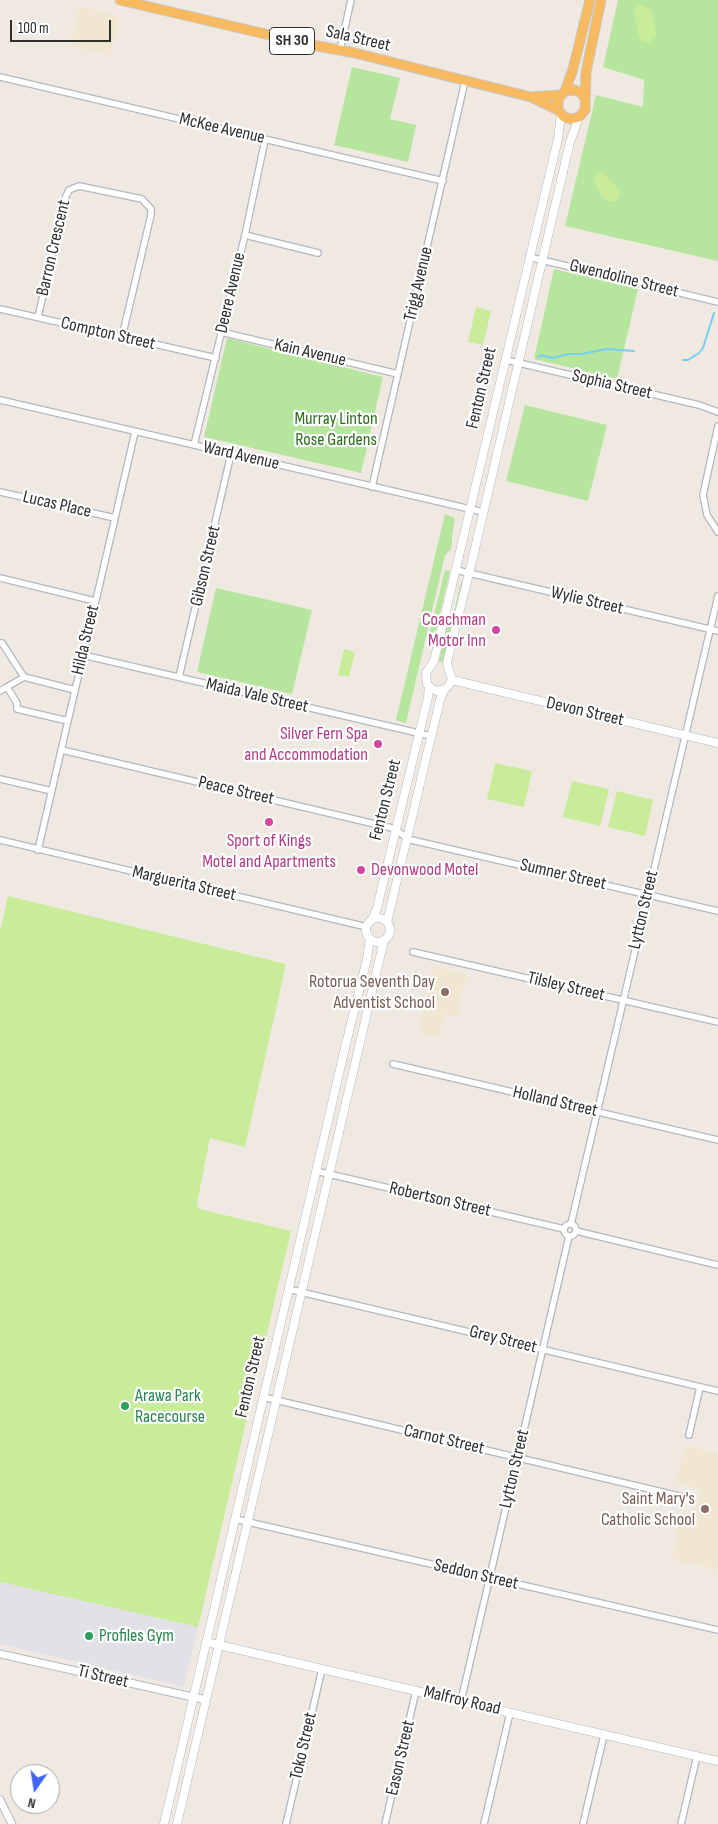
<!DOCTYPE html>
<style>
body{margin:0}
#map{position:relative;width:718px;height:1824px;overflow:hidden;background:#efe9e1;font-family:"Sofia Sans Condensed",sans-serif}
canvas{display:block}
.north{position:absolute;left:10px;top:1764px;width:50px;height:50px;box-sizing:border-box;background:#fff;border:1px solid #ababab;border-radius:50%;rotate:193deg;font-size:14px;font-weight:700;line-height:20px;text-align:center;color:#2e2e2e}
.north::after{content:'';display:block;margin:auto;width:18px;height:22px;background:#4264fb;clip-path:polygon(50% 0,100% 100%,50% 72%,0 100%)}
.scale{position:absolute;left:10px;top:20px;width:101px;height:22px;box-sizing:border-box;border:2px solid #2e2e2e;border-top:0;padding-left:6px;font-size:15px;line-height:18px;white-space:nowrap;color:#2e2e2e;-webkit-text-stroke:4px #fff;paint-order:stroke}
</style>
<div id="map">
<canvas width="718" height="1824"></canvas>
<div class="north">N</div>
<div class="scale">100 m</div>
</div>
<script>
const g = document.querySelector('canvas').getContext('2d');
g.lineJoin = 'round';
function paint(path, color) { g.fillStyle = color; g.fill(path, 'evenodd'); }
const poly = rows => new Path2D(rows.map(r => 'M' + r).join(''));
function stroke(path, color, width, dash) { g.strokeStyle = color; g.lineWidth = width; g.lineCap = dash ? 'butt' : 'round'; g.setLineDash(dash || []); g.stroke(path); }
function write(font, color, halo, rows, align = 'center') {
  g.font = font + ' "Sofia Sans Condensed",sans-serif'; g.lineWidth = 4.5; g.setLineDash([]); g.textBaseline = 'middle'; g.strokeStyle = halo; g.fillStyle = color; for (const [text, x, y, turn = 0] of rows) {
    g.save(); g.translate(x, y); g.rotate((+turn || 0) * Math.PI / 180); g.textAlign = isNaN(turn) ? turn : align; if (halo) g.strokeText(text, 0, 0); g.fillText(text, 0, 0); g.restore();
  }
}
const industrial = poly([
 [0,1582,198,1627,184,1687,0,1644]
]);
const education = poly([
 [80,6,119,16,110,56,70,46],
 [434,966,467,974,457,1017,444,1014,438,1037,419,1032],
 [685,1445,718,1453,718,1570,672,1559,683,1511,688,1512,695,1507,700,1490,676,1483]
]);
const green = poly([
 [618,0,718,0,718,261,565,226,596,95,643,107,644,80,603,67],
 [352,67,400,78,390,119,416,125,408,162,334,145],
 [554,269,638,289,617,379,534,359],
 [227,338,383,377,361,473,204,437],
 [525,405,607,425,588,501,506,481],
 [445,514,455,518,452,536,452,544,451,549,445,555,406,723,396,720],
 [445,570,450,571,436,630,429,636],
 [461,582,463,583,444,662,439,662,448,621,455,608],
 [216,588,312,610,292,694,197,672]
]);
const pitch = poly([
 [642,5,651,10,656,31,656,37,649,43,641,41,637,30,634,11,637,6],
 [601,172,605,174,621,192,617,200,609,202,605,200,601,195,594,181,595,176],
 [476,307,491,311,483,345,468,342],
 [344,649,355,652,349,677,338,675],
 [495,763,532,771,524,807,487,799],
 [572,781,609,789,600,826,563,817],
 [617,791,653,800,645,836,608,827],
 [8,896,286,964,245,1147,210,1138,197,1203,199,1209,291,1231,198,1627,0,1582,0,932]
]);
const stream = poly([
 [538,357,541,355,552,358,569,354,581,354,607,349,634,351],
 [683,360,688,360,699,353,703,348,714,313]
]);
const minor = poly([
 [340,50,351,0],
 [0,77,443,181],
 [245,235,318,253],
 [529,257,718,302],
 [0,309,216,358],
 [38,317,66,196,69,190,79,186,142,199,151,209,151,215,122,337],
 [221,332,398,374],
 [506,360,699,405,718,412],
 [0,400,483,512],
 [718,426,703,495,707,515,718,532],
 [194,445,245,235,265,140],
 [372,487,465,81],
 [0,492,115,518],
 [456,570,718,631],
 [0,578,95,601],
 [0,643,2,643,24,677,75,690],
 [83,655,431,736],
 [179,677,231,454],
 [7,687,24,677],
 [0,691,7,687,17,703,17,709,68,721],
 [62,750,396,829,407,839,718,911],
 [0,779,52,791],
 [0,840,367,927],
 [38,850,135,432],
 [413,952,718,1022],
 [393,1064,718,1140],
 [316,1171,564,1229],
 '564 1230a6 6 0 1 1 12 0a6 6 0 1 1-12 0Z',
 [571,1224,718,596],
 [576,1231,718,1265],
 [288,1289,718,1391],
 [263,1397,683,1497],
 [689,1435,700,1387],
 [235,1519,718,1630],
 [461,1701,569,1236],
 [286,1824,322,1669],
 [385,1824,416,1691],
 [484,1824,510,1713],
 [583,1824,604,1735],
 [681,1824,697,1756]
]);
const tertiary = poly([
 [0,1654,206,1700],
 [0,1800,12,1824]
]);
const secondary = poly([
 [561,114,558,139,434,661,426,673,427,684,432,689,437,691,447,688,452,680,447,663,449,654,473,557,570,142,579,117],
 [452,680,718,743],
 '366 930a12 12 0 1 1 24 0a12 12 0 1 1-24 0Z',
 [372,920,377,908,428,697,429,687],
 [387,922,440,700,444,690],
 [206,1642,718,1761],
 [164,1824,344,1052,367,959,370,938],
 [177,1824,384,940]
]);
const trunk = poly([
 [120,0,312,45,355,53,531,97,560,95],
 [565,91,573,69,590,0],
 [533,98,558,110],
 [585,98,581,93,575,90,565,91,558,99,558,110,564,117,571,119,579,117,585,110,586,72,601,0]
]);
const markers = [
 [496,630,5,"#d1479c"],
 [378,744,5,"#d1479c"],
 [269,822,5,"#d1479c"],
 [361,870,5,"#d1479c"],
 [445,992,5,"#8d6e63"],
 [125,1406,5,"#2e9e5b"],
 [705,1509,5,"#8d6e63"],
 [89,1636,5,"#2e9e5b"]
];
const shields = [
 [292,41,45]
];
const shieldNames = [
 ["SH 30",292,41]
];
const streetNames = [
 ["Sala Street",358,39,13],
 ["McKee Avenue",222,129,13],
 ["Barron Crescent",54,248,-77],
 ["Gwendoline Street",624,279,14],
 ["Trigg Avenue",419,284,-77],
 ["Deere Avenue",231,293,-77],
 ["Compton Street",108,334,13],
 ["Kain Avenue",310,353,13],
 ["Sophia Street",612,385,13],
 ["Fenton Street",482,388,-77],
 ["Ward Avenue",241,456,13],
 ["Lucas Place",57,505,13],
 ["Gibson Street",206,566,-77],
 ["Wylie Street",587,601,13],
 ["Hilda Street",86,640,-77],
 ["Maida Vale Street",257,696,13],
 ["Devon Street",585,712,13],
 ["Peace Street",236,791,13],
 ["Fenton Street",386,800,-76],
 ["Sumner Street",563,875,13],
 ["Marguerita Street",184,884,13],
 ["Lytton Street",644,910,-77],
 ["Tilsley Street",566,987,13],
 ["Holland Street",555,1102,13],
 ["Robertson Street",440,1200,13],
 ["Grey Street",503,1340,14],
 ["Fenton Street",251,1377,-77],
 ["Carnot Street",444,1440,13],
 ["Lytton Street",515,1469,-77],
 ["Seddon Street",476,1575,13],
 ["Ti Street",103,1677,13],
 ["Malfroy Road",462,1701,13],
 ["Toko Street",304,1746,-77],
 ["Eason Street",401,1758,-77]
];
const parkNames = [
 ["Murray Linton",336,419],
 ["Rose Gardens",336,440]
];
const hotelNames = [
 ["Coachman",486,620],
 ["Motor Inn",486,641],
 ["Silver Fern Spa",368,734],
 ["and Accommodation",368,755],
 ["Sport of Kings",269,841,"center"],
 ["Motel and Apartments",269,862,"center"],
 ["Devonwood Motel",371,870,"left"]
];
const educationNames = [
 ["Rotorua Seventh Day",435,982],
 ["Adventist School",435,1003],
 ["Saint Mary's",695,1499],
 ["Catholic School",695,1520]
];
const leisureNames = [
 ["Arawa Park",135,1396],
 ["Racecourse",135,1417],
 ["Profiles Gym",99,1636]
];
paint(industrial, '#e3e1e8');
paint(education, '#f0e6d1');
paint(green, '#b6e59e');
paint(pitch, '#c9ec9a');
stroke(stream, '#75cff0', 2);
stroke(minor, '#b4b7c1', 8);
stroke(tertiary, '#b4b7c1', 9);
stroke(secondary, '#b4b7c1', 9);
stroke(trunk, '#c9c9c9', 11);
stroke(minor, '#fff', 5.5);
stroke(tertiary, '#fff', 7);
stroke(secondary, '#fff', 8);
stroke(trunk, '#f8ba60', 9);
for (const [x, y, r, color] of markers) { const dot = new Path2D(); dot.arc(x, y, r, 0, 2 * Math.PI); g.fillStyle = color; g.fill(dot); stroke(dot, '#fff', 2); }
for (const [x, y, w] of shields) { const box = new Path2D(); box.roundRect(x - w / 2, y - 13.5, w, 27, 4); g.fillStyle = '#fff'; g.fill(box); stroke(box, '#2e2e2e', 1); }
write('bold 16px', '#2e2e2e', null, shieldNames);
write('18px', '#2e2e2e', '#fff', streetNames);
write('18px', '#2c6e1b', '#fff', parkNames);
write('18px', '#b23c85', '#fff', hotelNames, 'right');
write('18px', '#785e54', '#fff', educationNames, 'right');
write('18px', '#27864d', '#fff', leisureNames, 'left');
</script>
